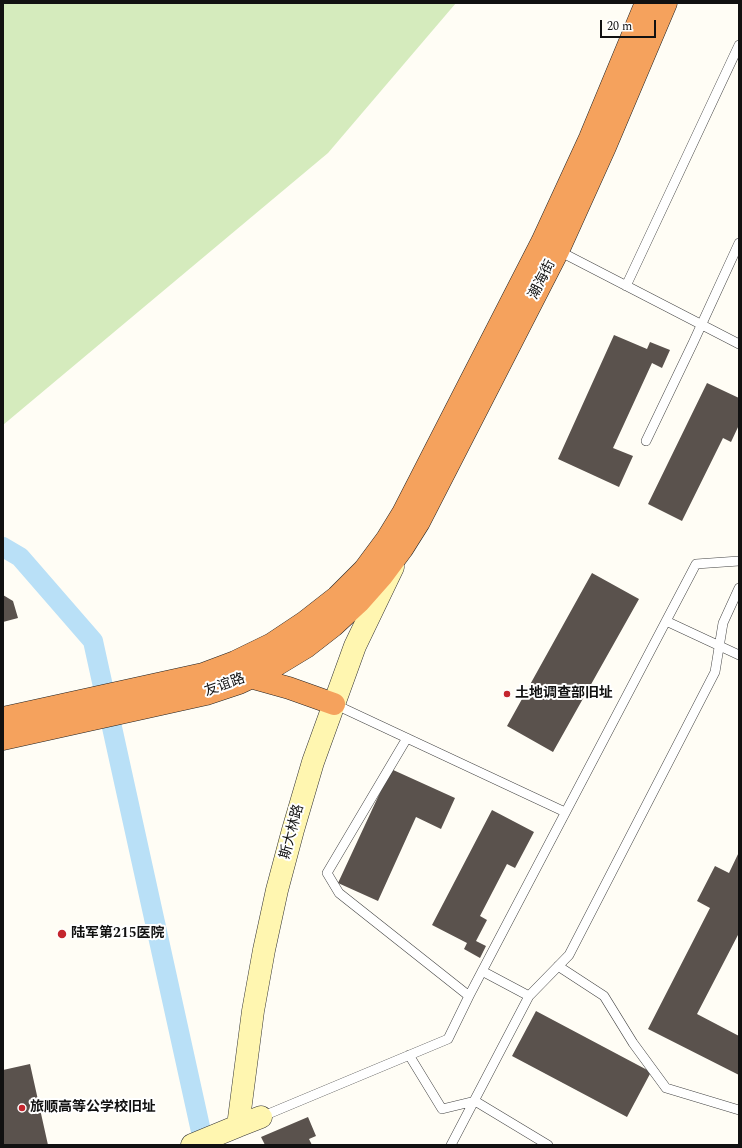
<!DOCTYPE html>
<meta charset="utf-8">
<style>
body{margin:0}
#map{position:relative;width:742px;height:1148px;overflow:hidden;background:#fffdf5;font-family:Spectral,serif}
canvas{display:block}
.frame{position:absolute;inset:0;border:4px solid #111;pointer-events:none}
.scale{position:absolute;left:600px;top:20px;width:56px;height:18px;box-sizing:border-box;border:2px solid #111;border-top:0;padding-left:5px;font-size:12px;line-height:14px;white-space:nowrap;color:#111;-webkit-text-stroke:3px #fff;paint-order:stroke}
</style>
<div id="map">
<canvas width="742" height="1148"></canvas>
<div class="frame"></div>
<div class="scale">20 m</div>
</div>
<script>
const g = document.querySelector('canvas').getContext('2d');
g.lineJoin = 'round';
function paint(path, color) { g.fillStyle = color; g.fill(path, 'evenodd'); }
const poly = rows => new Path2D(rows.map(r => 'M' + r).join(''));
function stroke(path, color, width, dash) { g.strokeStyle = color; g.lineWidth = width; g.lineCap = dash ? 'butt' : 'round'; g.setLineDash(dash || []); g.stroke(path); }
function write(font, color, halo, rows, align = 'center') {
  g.font = font + ' Spectral,"Noto Sans SC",serif'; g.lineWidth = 4; g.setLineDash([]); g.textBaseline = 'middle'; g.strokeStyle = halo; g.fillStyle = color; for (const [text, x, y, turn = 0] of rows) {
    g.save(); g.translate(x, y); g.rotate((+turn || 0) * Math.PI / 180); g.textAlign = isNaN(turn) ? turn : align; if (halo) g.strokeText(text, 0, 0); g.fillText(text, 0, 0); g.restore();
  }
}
const green = poly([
 [3,3,456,3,328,153,3,425]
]);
const canal = poly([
 [3,547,20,557,93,641,204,1145]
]);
const building = poly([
 [614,335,647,349,650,342,670,350,662,368,652,363,613,448,633,456,619,487,558,459],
 [707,383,739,398,739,425,731,442,723,438,682,521,648,504],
 [592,573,639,599,553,752,507,726],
 [3,595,13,601,18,618,3,622],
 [391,769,455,798,441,829,416,817,378,901,338,883],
 [492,810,534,832,515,868,507,864,480,916,487,920,476,941,486,946,480,958,464,949,467,943,432,925],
 [739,852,739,933,697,1014,739,1036,739,1075,648,1029,710,908,697,901,715,866,729,873],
 [536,1011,651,1072,627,1117,512,1056],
 [30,1064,48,1145,3,1145,3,1070],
 [308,1117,316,1136,309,1139,312,1145,265,1145,261,1137]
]);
const lane = poly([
 [557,250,739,344],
 [626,286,739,45],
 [646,441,693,343,739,243],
 [666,621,739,655],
 [334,704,565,812],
 [407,738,327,873,339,893,469,996],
 [558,966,604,996,633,1043,666,1088,739,1110],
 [482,971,529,996,569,955,715,672,723,623,739,588],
 [409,1055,442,1109,475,1101,548,1145],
 [261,1117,448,1039,469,996,696,564,739,561],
 [451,1145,529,996]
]);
const secondary = poly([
 [238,1126,261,1117],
 [192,1145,238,1126,253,1011,264,950,277,890,293,830,313,762,355,646,393,567]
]);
const highway = poly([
 [246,676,289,688,334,704],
 [3,718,203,674,235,662,272,644,305,622,337,597,364,570,387,539,403,513,542,242,590,138,646,3],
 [3,739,206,694,239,683,273,667,306,647,333,626,359,602,382,576,402,549,419,522,558,251,605,147,666,3]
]);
const markers = [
 [507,694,4,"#c4262e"],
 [62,934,5,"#c4262e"],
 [22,1108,4,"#c4262e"]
];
const streetNames = [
 ["潮海街",543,280,-63],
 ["友谊路",225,686,-20],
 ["斯大林路",293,832,-75]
];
const poiNames = [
 ["土地调查部旧址",515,694],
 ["陆军第215医院",71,934],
 ["旅顺高等公学校旧址",30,1108]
];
paint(green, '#d5ebbd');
stroke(canal, '#b9e0f7', 20);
paint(building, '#5a524d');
stroke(lane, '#444', 10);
stroke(secondary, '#333', 23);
stroke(highway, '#222', 23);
stroke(lane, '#fff', 9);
stroke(secondary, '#fff6b0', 22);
stroke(highway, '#f5a25d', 22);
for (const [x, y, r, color] of markers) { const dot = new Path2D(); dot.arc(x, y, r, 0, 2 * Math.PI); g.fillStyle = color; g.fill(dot); stroke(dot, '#fff', 1.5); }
write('14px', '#111', '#fff', streetNames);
write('bold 14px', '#111', '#fff', poiNames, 'left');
</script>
